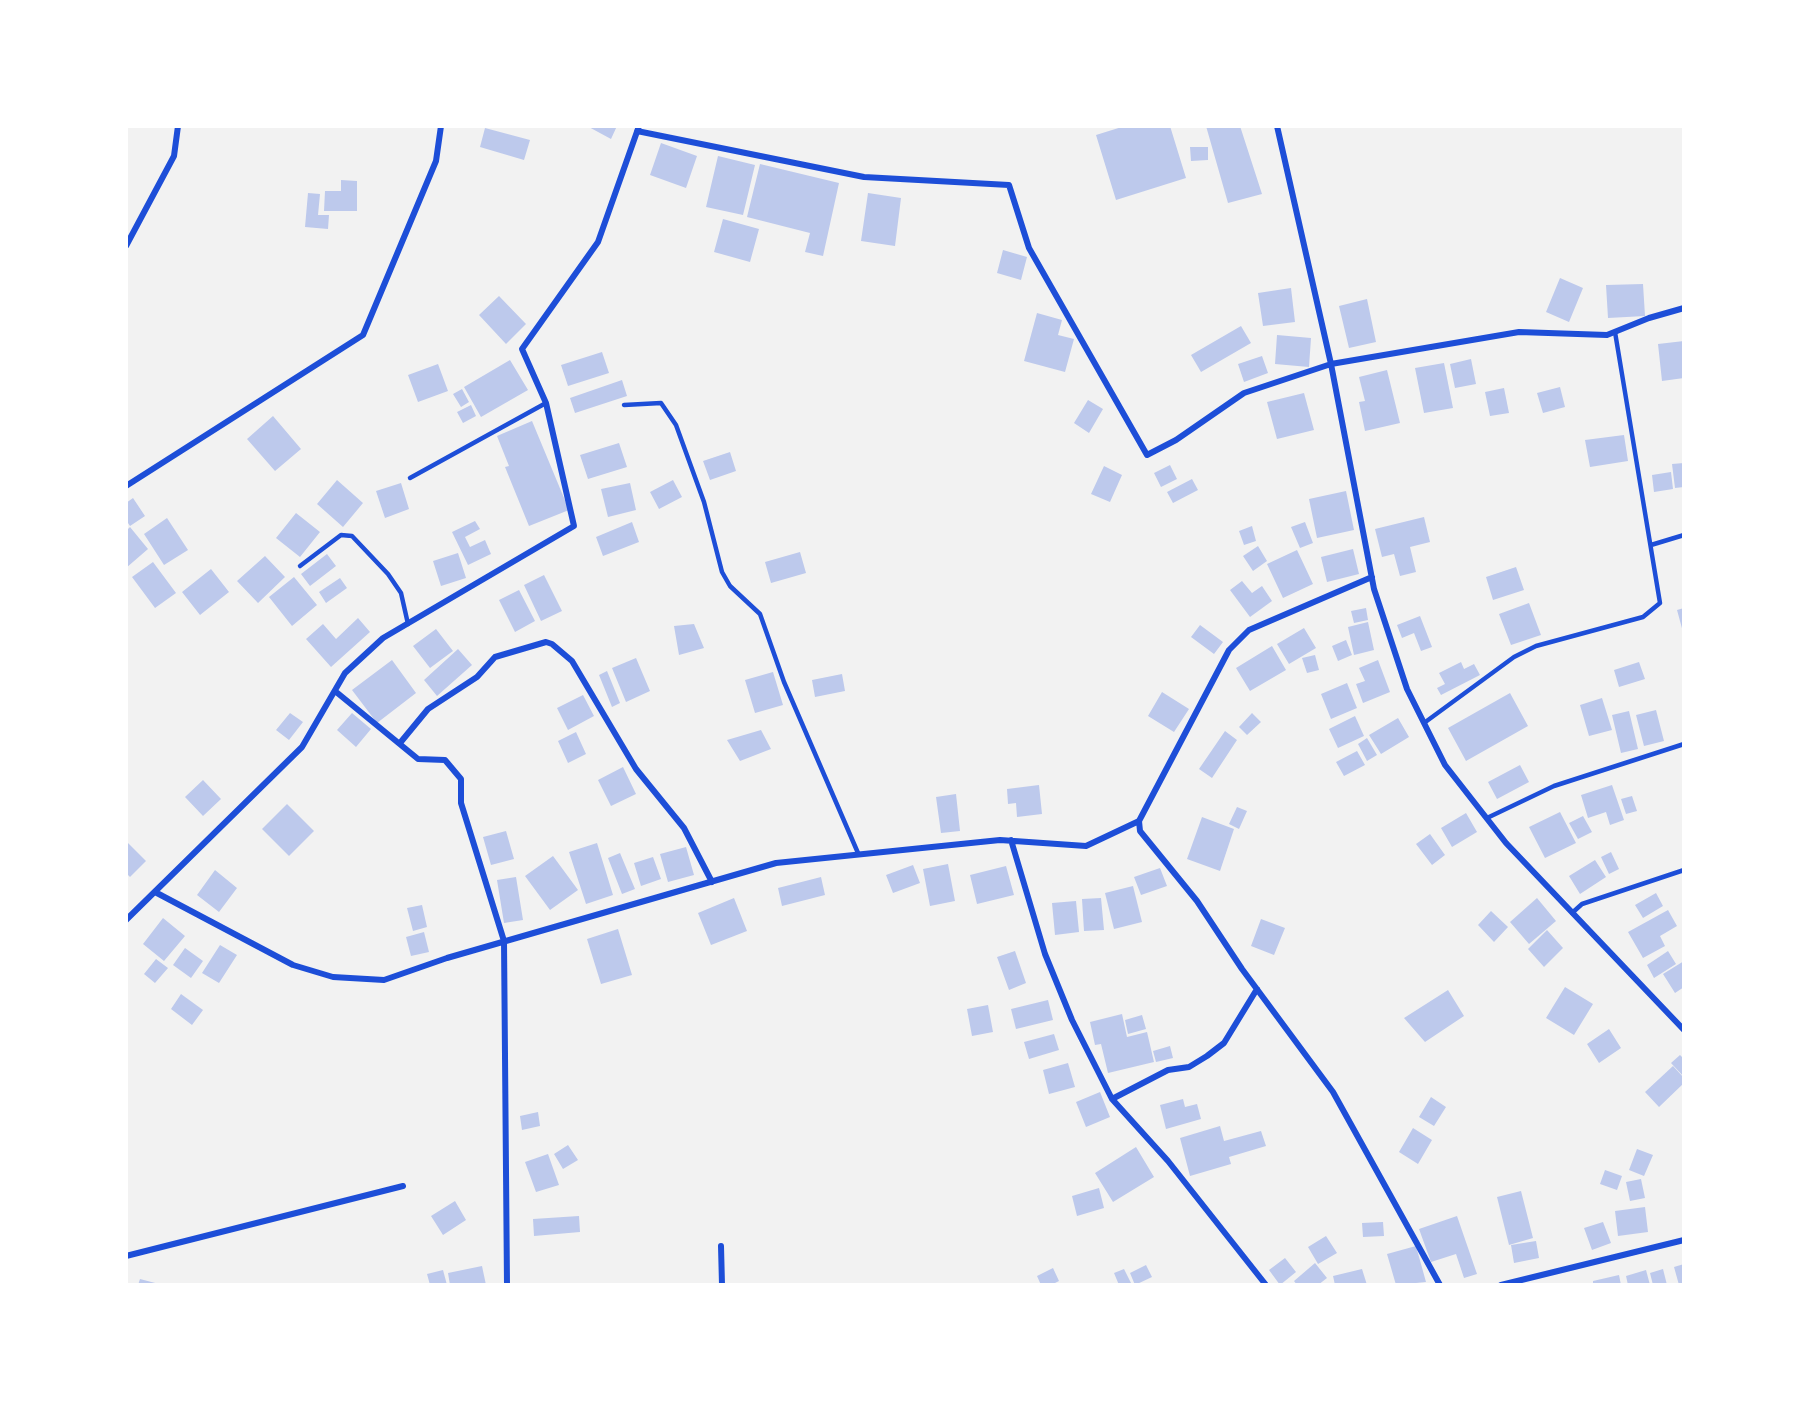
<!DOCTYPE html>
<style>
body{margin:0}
#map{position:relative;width:1810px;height:1411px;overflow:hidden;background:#f2f2f2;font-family:Helvetica,sans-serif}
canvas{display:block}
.frame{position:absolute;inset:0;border:128px solid #fff;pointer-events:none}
</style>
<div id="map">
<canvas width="1810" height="1411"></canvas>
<div class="frame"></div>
</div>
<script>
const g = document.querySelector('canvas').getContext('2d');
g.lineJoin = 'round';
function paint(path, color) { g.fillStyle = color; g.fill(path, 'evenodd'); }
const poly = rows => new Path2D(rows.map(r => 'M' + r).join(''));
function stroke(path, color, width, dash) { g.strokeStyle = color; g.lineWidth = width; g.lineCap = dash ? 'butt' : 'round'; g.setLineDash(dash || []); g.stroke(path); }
const building = poly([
 [587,126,617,126,611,139],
 [1125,126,1170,126,1186,178,1116,200,1096,135],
 [1206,126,1240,126,1262,194,1228,203],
 [485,128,530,140,524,160,480,147],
 [661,143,697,156,686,188,650,175],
 [1190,147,1208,147,1208,160,1191,161],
 [718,156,755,165,743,215,706,207],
 [760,164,839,183,823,256,805,252,810,233,747,217],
 [341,180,357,181,357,211,324,211,325,191,341,191],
 [308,193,320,194,318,215,329,215,328,229,305,227],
 [868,193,901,198,895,246,861,241],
 [723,219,759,229,750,262,714,252],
 [1003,250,1027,257,1021,280,997,273],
 [1560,278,1583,288,1569,322,1546,312],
 [1643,284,1645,316,1608,318,1606,285],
 [1291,288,1295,322,1263,326,1258,293],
 [499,296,526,324,506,344,479,315],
 [1367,299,1376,342,1349,348,1339,306],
 [1037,313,1062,320,1058,335,1074,339,1065,372,1024,361],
 [1241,326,1251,343,1201,372,1191,355],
 [1277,335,1311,338,1309,367,1275,364],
 [1684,341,1684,378,1662,381,1658,344],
 [602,352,609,373,568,386,561,365],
 [1262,356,1268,373,1244,382,1238,364],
 [1471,359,1476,384,1455,388,1450,364],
 [510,360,528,390,481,417,464,387],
 [1444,363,1453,408,1424,413,1415,368],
 [438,364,448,391,418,402,408,375],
 [1387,370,1400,423,1365,431,1359,402,1365,401,1359,377],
 [622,380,627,396,575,413,570,398],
 [1560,387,1565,407,1543,413,1537,393],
 [1504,388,1509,413,1490,416,1485,392],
 [462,389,469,402,461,407,453,394],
 [1304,393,1314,430,1277,439,1267,402],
 [1088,400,1103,409,1089,433,1074,423],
 [471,405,476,416,463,423,457,412],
 [273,416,301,449,275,471,247,439],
 [532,421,569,510,529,526,505,467,509,466,497,436],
 [1624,435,1628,461,1590,467,1585,440],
 [619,443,627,467,588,479,580,455],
 [730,452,736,471,710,480,703,461],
 [1684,463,1684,487,1675,488,1672,464],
 [1170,465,1177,479,1161,487,1154,473],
 [1104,466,1122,475,1110,502,1091,494],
 [1671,472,1673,489,1654,492,1652,475],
 [1192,479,1198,490,1173,503,1167,492],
 [337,480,363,503,343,527,317,504],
 [673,480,682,497,659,509,650,492],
 [401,483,409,509,385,518,376,491],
 [630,483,636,510,608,517,601,489],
 [1346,491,1354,530,1317,538,1309,499],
 [133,498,145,516,130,526,126,520,126,503],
 [296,513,320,532,300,557,276,538],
 [1424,517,1430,542,1410,547,1416,572,1400,576,1394,554,1382,557,1375,529],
 [167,518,188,550,164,565,144,534],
 [475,521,480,529,465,537,470,547,485,540,491,554,468,565,452,532],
 [632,522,639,542,603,556,596,537],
 [1305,522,1313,543,1300,548,1291,527],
 [1252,526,1256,541,1244,545,1239,531],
 [130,527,148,549,126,568,126,531],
 [1258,546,1267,561,1253,571,1243,556],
 [1353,549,1359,574,1327,582,1321,557],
 [1297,550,1313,584,1283,598,1267,564],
 [800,552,806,573,771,583,765,562],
 [458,553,466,578,441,586,433,561],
 [327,554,336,566,310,586,301,574],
 [265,556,285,577,258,603,237,581],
 [153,562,176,593,155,608,132,577],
 [1516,567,1524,590,1493,600,1486,577],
 [211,569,229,592,200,615,182,592],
 [544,575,562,611,541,621,524,585],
 [294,577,317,605,292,626,269,597],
 [340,578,347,588,326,603,319,592],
 [1242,581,1252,593,1262,586,1272,601,1250,617,1230,590],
 [519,590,535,621,515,632,499,600],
 [1529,603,1541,635,1511,645,1499,614],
 [1366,608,1368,620,1354,623,1351,611],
 [1684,608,1684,631,1683,632,1677,610],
 [1420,616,1432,647,1421,651,1414,633,1402,638,1397,625],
 [358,618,370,632,331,667,306,639,323,624,336,639],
 [1368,622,1374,650,1354,655,1348,627],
 [694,624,704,648,679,655,674,626],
 [1200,625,1223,642,1214,654,1191,637],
 [1304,628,1316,648,1289,664,1277,644],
 [436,629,453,651,430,668,413,646],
 [1346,640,1352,655,1338,661,1332,646],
 [1272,646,1286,670,1250,691,1236,668],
 [458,649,472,665,437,696,424,680],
 [1315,655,1319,670,1307,673,1302,658],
 [636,658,650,691,626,702,612,668],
 [392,660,416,693,377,723,352,690],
 [1378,660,1390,692,1363,703,1356,684,1365,681,1359,668],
 [1461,662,1464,669,1474,664,1480,675,1441,695,1437,688,1445,684,1439,673],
 [1639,662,1645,679,1619,687,1614,670],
 [607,671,620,703,612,707,599,675],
 [773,672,783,705,755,713,745,680],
 [842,674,845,691,815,697,812,680],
 [1347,683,1357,708,1331,719,1321,694],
 [1162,692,1189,709,1174,732,1148,716],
 [1510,693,1528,726,1466,761,1448,728],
 [583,695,594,716,568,730,557,708],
 [1602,698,1612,730,1589,736,1580,705],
 [1656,710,1664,741,1644,746,1636,715],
 [1629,711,1638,749,1621,753,1612,715],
 [290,713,303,722,289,740,276,730],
 [352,713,371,729,356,747,337,730],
 [1252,713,1261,722,1247,735,1239,727],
 [1355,716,1364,736,1338,748,1329,729],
 [1398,718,1409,737,1381,754,1369,735],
 [761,730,771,749,740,761,727,740],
 [1225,731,1237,740,1212,778,1199,769],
 [576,732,586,754,568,763,558,741],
 [1367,738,1377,755,1367,761,1358,744],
 [1357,751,1365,765,1344,776,1336,762],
 [1520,765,1529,782,1497,799,1488,782],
 [623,767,636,794,611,806,598,780],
 [203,780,221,799,203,816,185,797],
 [1039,785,1042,814,1017,817,1016,803,1008,804,1007,789],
 [1612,785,1624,820,1610,825,1606,812,1588,818,1581,795],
 [956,794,960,831,941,833,936,797],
 [1632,796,1637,811,1626,814,1621,799],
 [287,804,314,831,289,856,262,829],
 [1237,807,1247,811,1239,829,1229,824],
 [1560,812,1576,843,1545,858,1529,827],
 [1466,813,1477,832,1452,847,1441,828],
 [1583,816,1592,832,1578,839,1569,823],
 [1202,817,1234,829,1220,871,1187,859],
 [506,831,514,859,491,865,483,837],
 [1430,834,1445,855,1432,865,1416,844],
 [126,841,146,861,130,877,126,873],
 [597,843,613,895,586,904,569,852],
 [686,847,694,875,668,882,660,854],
 [1611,852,1619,869,1609,874,1601,857],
 [620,853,635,889,622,894,608,858],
 [553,856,578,890,550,910,525,876],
 [653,857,661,879,641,886,634,863],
 [1595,860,1606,877,1580,894,1569,876],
 [948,864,955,901,930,906,923,869],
 [913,865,920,883,893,893,886,875],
 [1006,866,1014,895,977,904,970,875],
 [1160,868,1167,886,1141,895,1134,877],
 [215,870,237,888,219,912,197,895],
 [516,877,523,920,504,923,497,880],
 [821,877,825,895,782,906,778,888],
 [1133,886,1142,922,1114,929,1105,893],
 [1656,893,1663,906,1643,918,1635,905],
 [734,898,747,931,711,945,698,913],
 [1101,898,1104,930,1084,931,1082,899],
 [1537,898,1556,921,1529,944,1510,922],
 [1076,901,1079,932,1055,935,1052,903],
 [422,905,427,927,413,931,407,908],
 [1668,910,1677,926,1660,936,1665,946,1643,958,1628,932],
 [1491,911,1508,927,1494,942,1478,925],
 [163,918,185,936,164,961,143,944],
 [1261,919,1285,928,1274,955,1251,946],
 [618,929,632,975,601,984,587,939],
 [1547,930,1563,948,1544,967,1528,949],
 [424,932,429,952,411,956,406,937],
 [220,945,237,955,219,983,202,973],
 [185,948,203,961,191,978,173,965],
 [1015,951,1026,983,1009,990,997,957],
 [1668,951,1676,964,1654,978,1647,965],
 [156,959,168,968,155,983,144,974],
 [1684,961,1684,987,1675,993,1663,974],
 [1565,987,1593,1004,1574,1035,1546,1018],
 [1448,990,1464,1016,1425,1042,1404,1018],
 [181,994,203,1010,192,1025,171,1009],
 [1048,1000,1053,1020,1016,1029,1011,1009],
 [988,1005,993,1032,972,1036,967,1009],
 [1122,1014,1127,1037,1147,1032,1154,1062,1108,1073,1101,1044,1095,1045,1090,1022],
 [1142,1015,1146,1029,1128,1034,1125,1020],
 [1609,1029,1621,1048,1599,1063,1587,1044],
 [1054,1034,1059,1050,1029,1059,1024,1042],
 [1170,1046,1173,1058,1156,1062,1153,1051],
 [1680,1055,1684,1059,1684,1077,1671,1063],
 [1068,1063,1075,1087,1049,1094,1043,1070],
 [1673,1066,1684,1078,1684,1083,1659,1107,1645,1092],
 [1100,1092,1110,1117,1086,1127,1076,1102],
 [1431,1097,1446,1107,1434,1126,1419,1117],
 [1183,1099,1185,1107,1197,1104,1201,1119,1166,1129,1160,1105],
 [538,1112,540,1126,522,1130,520,1116],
 [1220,1126,1224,1141,1261,1131,1266,1146,1229,1157,1231,1164,1190,1176,1180,1138],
 [1413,1128,1432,1140,1418,1164,1399,1152],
 [568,1145,578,1160,563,1169,554,1154],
 [1136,1147,1154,1177,1113,1202,1095,1173],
 [1637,1149,1653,1155,1644,1176,1629,1170],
 [548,1154,559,1185,536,1192,525,1162],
 [1605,1170,1622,1176,1617,1190,1600,1184],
 [1641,1179,1645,1198,1630,1201,1626,1182],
 [1099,1188,1104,1208,1077,1216,1072,1196],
 [1521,1191,1533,1238,1509,1245,1497,1197],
 [455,1201,466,1220,443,1235,431,1216],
 [1645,1207,1648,1232,1618,1236,1615,1211],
 [579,1216,580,1232,534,1236,533,1219],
 [1457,1216,1477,1274,1464,1278,1456,1254,1431,1262,1419,1229],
 [1383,1222,1384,1236,1363,1237,1362,1223],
 [1603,1222,1611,1243,1592,1250,1584,1228],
 [1326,1236,1337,1253,1318,1264,1308,1247],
 [1536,1241,1539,1258,1514,1263,1511,1245],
 [1416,1246,1426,1282,1396,1285,1387,1254],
 [1285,1258,1296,1272,1280,1285,1269,1270],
 [1315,1263,1327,1278,1318,1285,1297,1285,1294,1281],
 [1684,1264,1684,1285,1679,1285,1674,1267],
 [1146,1265,1152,1277,1135,1285,1130,1273],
 [482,1266,486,1285,450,1285,448,1273],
 [1053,1268,1059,1281,1051,1285,1041,1285,1037,1276],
 [1124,1269,1132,1285,1119,1285,1114,1273],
 [1362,1269,1367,1285,1335,1285,1333,1276],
 [1663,1269,1667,1285,1653,1285,1650,1273],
 [443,1270,447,1285,430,1285,427,1274],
 [1646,1270,1650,1285,1628,1285,1626,1276],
 [1619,1275,1621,1285,1593,1285,1593,1281],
 [140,1279,159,1284,159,1285,138,1285]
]);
const service = poly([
 [624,405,661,403,676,425,704,502,722,572,730,586,760,614,784,682,858,853],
 [410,478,546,403],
 [1651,545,1684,535],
 [300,566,341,535,352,536,388,574,401,593,408,624],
 [1424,723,1514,657,1536,646,1643,617,1660,603,1615,332],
 [1487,818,1554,786,1684,744],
 [1572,913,1582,904,1684,870]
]);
const minor = poly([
 [1277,126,1331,364,1374,589,1407,689,1445,765,1506,843,1684,1030],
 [637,131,864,177,1009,185,1029,248,1147,455,1176,440,1244,393,1331,364,1519,332,1607,335,1649,318,1684,308],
 [126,246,174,156,178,126],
 [126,486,363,335,436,161,441,126],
 [335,691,418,759,445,760,461,779,461,803,504,941,507,1285],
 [400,743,428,709,477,677,495,657,546,642,552,644,572,661,636,769,684,828,712,882],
 [1139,821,1140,831,1197,901,1242,969,1333,1092,1440,1285],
 [1011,840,1045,954,1072,1020,1112,1099,1168,1161,1266,1285],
 [155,892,293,965,333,977,384,980,447,958,776,863,1000,840,1086,846,1139,821,1229,650,1249,630,1372,577],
 [126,920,302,747,345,673,383,638,574,526,546,403,522,349,598,242,639,126],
 [1112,1099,1168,1070,1189,1067,1207,1056,1224,1043,1257,989],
 [721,1246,722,1285],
 [126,1256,403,1186],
 [1501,1285,1684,1240]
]);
paint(building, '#bdc9ec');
stroke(service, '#1d4ed8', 4.5);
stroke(minor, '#1d4ed8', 6);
</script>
